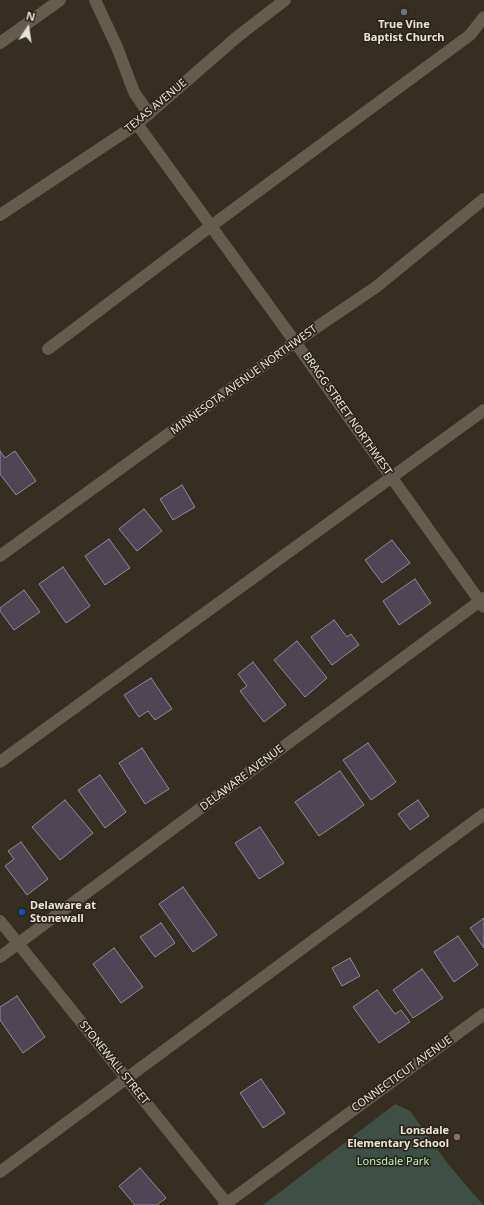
<!DOCTYPE html>
<style>
body{margin:0}
#map{position:relative;width:484px;height:1205px;overflow:hidden;background:#362e20;font-family:"Noto Sans",sans-serif}
canvas{display:block}
.north{position:absolute;left:8px;top:8px;width:40px;height:40px;-webkit-text-stroke:3px #2c2417;paint-order:stroke;rotate:13deg;font-size:11px;font-weight:700;line-height:16px;text-align:center;color:#e8e3da}
.north::after{content:'';display:block;margin:auto;width:14px;height:18px;background:#e8e3da;clip-path:polygon(50% 0,100% 100%,50% 72%,0 100%)}
</style>
<div id="map">
<canvas width="484" height="1205"></canvas>
<div class="north">N</div>
</div>
<script>
const g = document.querySelector('canvas').getContext('2d');
g.lineJoin = 'round';
function paint(path, color) { g.fillStyle = color; g.fill(path, 'evenodd'); }
const poly = rows => new Path2D(rows.map(r => 'M' + r).join(''));
function stroke(path, color, width, dash) { g.strokeStyle = color; g.lineWidth = width; g.lineCap = dash ? 'butt' : 'round'; g.setLineDash(dash || []); g.stroke(path); }
function write(font, color, halo, rows, align = 'center') {
  g.font = font + ' "Noto Sans",sans-serif'; g.lineWidth = 3.5; g.setLineDash([]); g.textBaseline = 'middle'; g.strokeStyle = halo; g.fillStyle = color; for (const [text, x, y, turn = 0] of rows) {
    g.save(); g.translate(x, y); g.rotate((+turn || 0) * Math.PI / 180); g.textAlign = isNaN(turn) ? turn : align; if (halo) g.strokeText(text, 0, 0); g.fillText(text, 0, 0); g.restore();
  }
}
const green = poly([
 [395,1104,410,1111,448,1164,483,1205,263,1205]
]);
const building = poly([
 [0,451,5,458,15,451,36,481,16,495,0,474,0,451],
 [182,485,195,507,173,520,160,499,182,485],
 [144,509,162,531,137,551,119,529,144,509],
 [109,539,130,568,105,585,85,556,109,539],
 [392,540,410,563,382,583,365,560,392,540],
 [63,567,90,606,66,623,39,584,63,567],
 [415,579,431,603,399,625,383,601,415,579],
 [24,590,40,612,14,630,0,611,0,608,24,590],
 [334,620,347,637,351,634,359,645,332,665,311,637,334,620],
 [297,641,327,678,305,697,274,660,297,641],
 [253,662,286,705,264,722,240,691,247,686,238,674,253,662],
 [151,678,172,709,155,720,148,711,139,717,124,695,151,678],
 [368,743,396,782,371,800,343,760,368,743],
 [142,748,169,789,145,804,119,763,142,748],
 [340,771,364,805,319,836,295,802,340,771],
 [100,775,126,812,105,828,78,790,100,775],
 [65,800,93,833,60,860,32,827,65,800],
 [418,800,429,816,410,830,398,814,418,800],
 [260,827,284,863,259,879,235,843,260,827],
 [21,842,48,879,27,895,5,866,14,859,8,851,21,842],
 [183,887,217,935,193,952,159,904,183,887],
 [484,918,484,948,470,928,484,918],
 [161,923,175,943,155,957,140,937,161,923],
 [458,936,478,965,454,982,434,952,458,936],
 [114,948,143,987,121,1003,93,964,114,948],
 [350,958,360,976,342,986,332,968,350,958],
 [422,969,443,998,413,1018,393,990,422,969],
 [377,990,395,1014,401,1010,410,1022,379,1043,353,1007,377,990],
 [17,996,45,1037,23,1053,0,1020,0,1007,17,996],
 [261,1079,285,1113,263,1128,240,1093,261,1079],
 [140,1168,166,1198,157,1205,135,1205,119,1186,140,1168]
]);
const minor = poly([
 [95,0,117,47,134,92,149,114],
 [0,43,60,0],
 [137,124,295,342,484,607],
 [0,215,137,124,237,37,285,0],
 [48,349,211,226,470,35,484,17],
 [0,556,295,342,376,287,484,199],
 [0,762,484,410],
 [0,921,228,1205],
 [0,957,484,598],
 [0,1172,484,814],
 [224,1205,484,1014]
]);
const markers = [
 [404,12,4,"#6b7280"],
 [22,912,4,"#1a4fb4"],
 [457,1137,4,"#8d6e63"]
];
const poiNames = [
 ["True Vine",404,25],
 ["Baptist Church",404,38],
 ["Delaware at",30,906,"left"],
 ["Stonewall",30,919,"left"],
 ["Lonsdale",449,1131,"right"],
 ["Elementary School",449,1144,"right"]
];
const streetNames = [
 ["TEXAS AVENUE",156,106,-40],
 ["MINNESOTA AVENUE NORTHWEST",244,380,-36],
 ["BRAGG STREET NORTHWEST",347,414,55],
 ["DELAWARE AVENUE",242,778,-37],
 ["STONEWALL STREET",114,1063,51],
 ["CONNECTICUT AVENUE",402,1074,-36]
];
const parkNames = [
 ["Lonsdale Park",393,1162]
];
paint(green, '#3e4f46');
paint(building, '#4e4655');
stroke(building, '#928a9a', 1);
stroke(minor, '#655c4d', 12);
for (const [x, y, r, color] of markers) { const dot = new Path2D(); dot.arc(x, y, r, 0, 2 * Math.PI); g.fillStyle = color; g.fill(dot); stroke(dot, '#2c2417', 1.5); }
write('bold 11px', '#e8e3da', '#2c2417', poiNames);
write('11px', '#e8e3da', '#2c2417', streetNames);
write('11px', '#b5efce', '#2c2417', parkNames);
</script>
